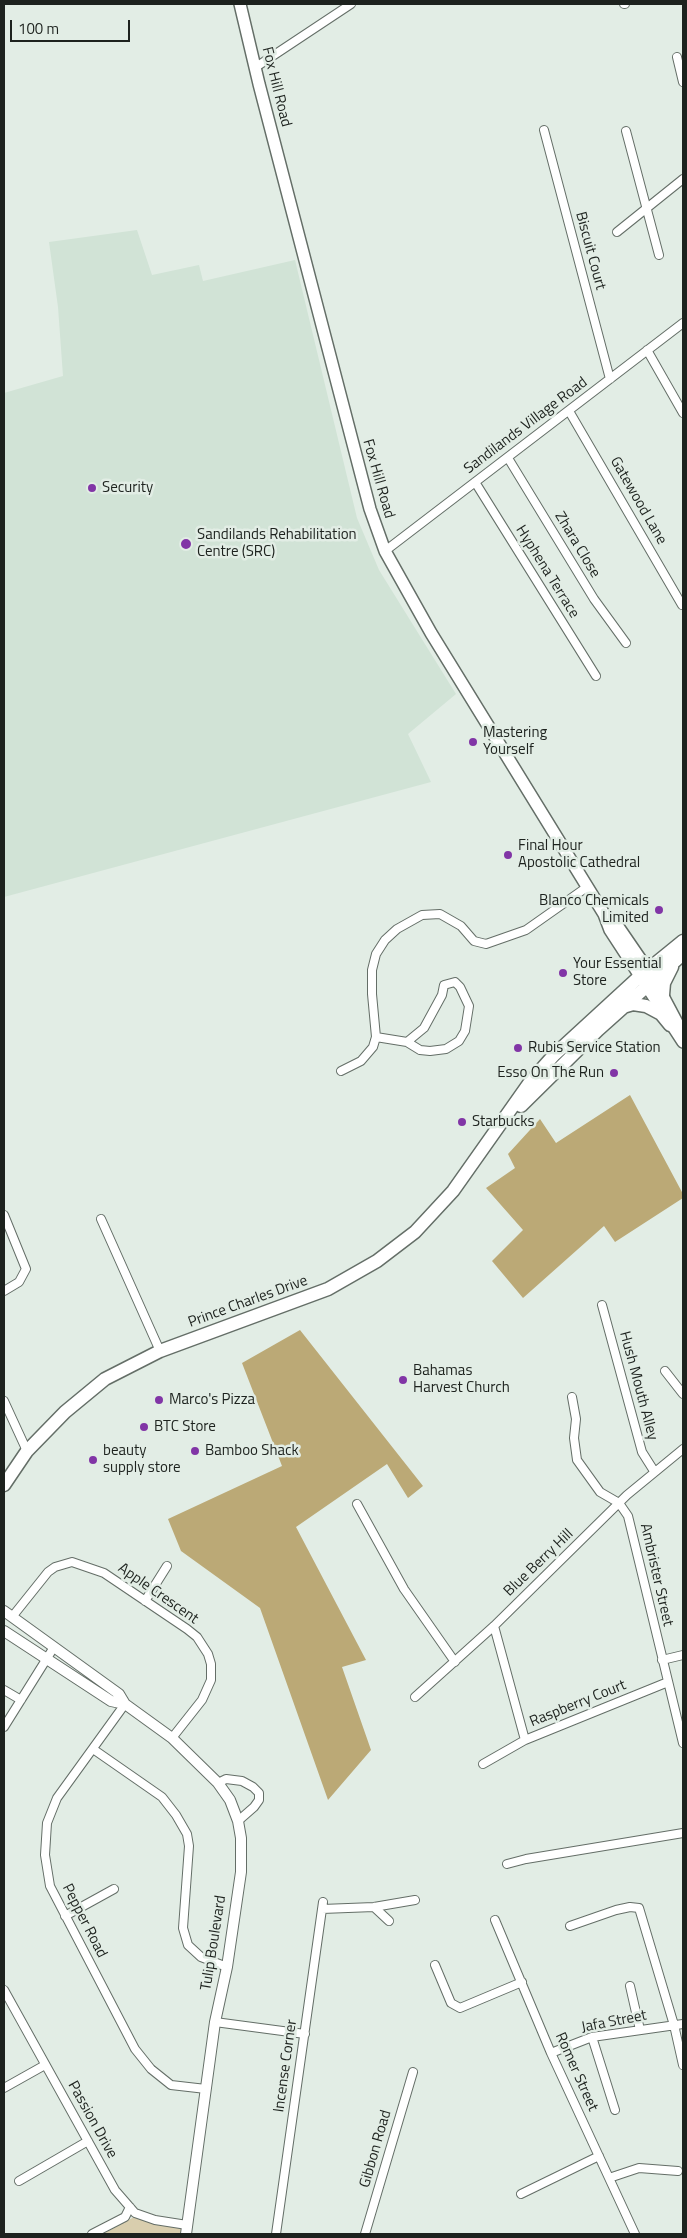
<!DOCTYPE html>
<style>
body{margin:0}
#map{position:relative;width:687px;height:2238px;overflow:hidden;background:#e2ede5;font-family:"Titillium Web",sans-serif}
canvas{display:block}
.frame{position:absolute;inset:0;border:5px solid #1d221e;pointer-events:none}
.scale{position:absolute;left:10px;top:20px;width:120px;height:22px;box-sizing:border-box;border:2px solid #1d221e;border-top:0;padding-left:6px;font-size:15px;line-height:18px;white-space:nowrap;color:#1d221e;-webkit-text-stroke:4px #e2ede5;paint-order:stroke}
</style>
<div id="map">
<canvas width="687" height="2238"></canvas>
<div class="frame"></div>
<div class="scale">100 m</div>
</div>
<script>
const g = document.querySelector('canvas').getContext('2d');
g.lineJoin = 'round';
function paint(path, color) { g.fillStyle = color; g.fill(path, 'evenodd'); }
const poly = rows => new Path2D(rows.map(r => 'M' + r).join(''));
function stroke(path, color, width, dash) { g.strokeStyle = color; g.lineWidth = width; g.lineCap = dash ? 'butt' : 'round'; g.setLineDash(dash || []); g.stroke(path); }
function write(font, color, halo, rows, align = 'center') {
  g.font = font + ' "Titillium Web",sans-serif'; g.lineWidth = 5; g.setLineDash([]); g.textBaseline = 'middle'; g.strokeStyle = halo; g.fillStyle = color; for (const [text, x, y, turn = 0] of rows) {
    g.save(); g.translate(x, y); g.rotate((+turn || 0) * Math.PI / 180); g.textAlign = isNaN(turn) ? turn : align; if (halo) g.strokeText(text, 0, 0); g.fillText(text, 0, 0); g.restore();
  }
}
const built = poly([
 [137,230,152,275,199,265,203,281,295,260,357,518,379,570,456,694,408,734,431,782,4,897,4,393,63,376,58,307,49,242]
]);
const green = poly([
 [134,2217,183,2229,182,2234,103,2234]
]);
const forest = poly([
 [630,1095,683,1194,683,1198,615,1242,604,1226,523,1298,492,1261,523,1230,486,1188,515,1168,508,1154,540,1119,556,1143],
 [300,1330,423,1486,408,1498,387,1464,296,1527,366,1660,342,1667,371,1750,328,1800,260,1608,181,1551,168,1519,282,1466,242,1363]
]);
const minor = poly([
 [624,4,625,4],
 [677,57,683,82],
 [256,67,351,4],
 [544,130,610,379],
 [626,131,659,255],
 [617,232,683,179],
 [647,350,683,413],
 [569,411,682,605],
 [508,458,594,599,626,643],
 [475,482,596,676],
 [385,551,683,323],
 [376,1037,407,1042,420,1050,430,1051,446,1049,459,1041,465,1031,469,1006,460,987,455,982,444,985,442,995,424,1028,407,1042],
 [341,1071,361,1061,373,1047,376,1037,372,994,372,970,376,954,385,940,397,929,422,915,440,914,461,926,474,941,486,944,526,930,587,887],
 [4,1215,26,1269,19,1282,4,1291],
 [101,1219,160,1351],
 [602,1305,642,1452,654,1471],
 [665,1371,683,1394],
 [572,1397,576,1419,574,1438,577,1460,600,1492,619,1503,628,1516,683,1743],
 [4,1401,27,1451],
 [357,1504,404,1589,455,1662],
 [145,1601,167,1566],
 [12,1617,48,1572,55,1567,72,1562,104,1573,187,1629,197,1637,208,1654,211,1664,211,1680,202,1700,172,1738],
 [494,1626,525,1740,668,1682],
 [662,1660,683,1655],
 [4,1690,21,1700],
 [415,1697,494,1626,627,1495,683,1449],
 [125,1704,57,1798,47,1823,45,1855,50,1886,135,2049,151,2069,171,2085,206,2089],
 [4,1727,54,1647],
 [93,1749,162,1797,176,1815,187,1834,189,1846,183,1928,188,1945,201,1957,227,1967],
 [483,1764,525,1740],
 [218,1783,226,1779,242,1781,253,1787,259,1793,259,1800,254,1807,238,1821],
 [507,1864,526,1859,683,1833],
 [374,1907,389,1921],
 [322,1909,374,1907,415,1900],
 [65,1916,114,1889],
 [495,1920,551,2053,635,2234],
 [570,1926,616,1910,630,1907,639,1908,674,2025,683,2065],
 [435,1965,451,2003,460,2008,522,1982],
 [630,1986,640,2030],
 [4,1990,115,2190,135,2213,155,2220,187,2225],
 [215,2022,305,2034],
 [592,2037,615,2110],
 [551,2053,592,2037,683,2024],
 [4,2088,45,2065],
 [609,2178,639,2168,678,2171],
 [19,2181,88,2141],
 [521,2194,599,2156],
 [92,2234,125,2217,130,2207],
 [276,2234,323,1902],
 [365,2234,413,2072]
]);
const tertiary = poly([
 [4,1611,119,1694,125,1704,172,1738,218,1783,230,1800,238,1821,241,1838,241,1872,227,1967,215,2022,186,2234],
 [4,1631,111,1701,125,1704]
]);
const secondary = poly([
 [240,4,259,84,370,509,385,551,431,633,604,914,610,930,683,1042],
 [605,915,617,925,654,979,683,1034]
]);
const trunk = poly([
 [663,995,664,983,672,967],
 [623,1007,633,1004,646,1006,661,1014,670,1025],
 [521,1106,598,1030,683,954],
 [4,1485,27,1451,65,1412,105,1379,160,1351,328,1289,377,1261,415,1232,453,1191,530,1082,554,1055,640,976,683,941]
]);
const markers = [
 [92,488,5,"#8135a6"],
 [186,544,6,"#8135a6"],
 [473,742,5,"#8135a6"],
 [508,855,5,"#8135a6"],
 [659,910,5,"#8135a6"],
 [563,973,5,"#8135a6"],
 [518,1048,5,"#8135a6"],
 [614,1073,5,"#8135a6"],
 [462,1122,5,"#8135a6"],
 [403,1380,5,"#8135a6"],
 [159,1400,5,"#8135a6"],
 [144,1427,5,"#8135a6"],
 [195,1451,5,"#8135a6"],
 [93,1460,5,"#8135a6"]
];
const streetNames = [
 ["Fox Hill Road",276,87,76],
 ["Biscuit Court",590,251,75],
 ["Sandilands Village Road",526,426,-37],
 ["Fox Hill Road",378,479,74],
 ["Gatewood Lane",638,501,60],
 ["Zhara Close",577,545,59],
 ["Hyphena Terrace",547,572,58],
 ["Prince Charles Drive",248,1302,-20],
 ["Hush Mouth Alley",638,1386,75],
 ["Blue Berry Hill",539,1563,-44],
 ["Ambrister Street",656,1575,77],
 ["Apple Crescent",158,1594,35],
 ["Raspberry Court",578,1704,-22],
 ["Pepper Road",84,1921,63],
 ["Tulip Boulevard",214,1943,-81],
 ["Jafa Street",614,2022,-11],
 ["Incense Corner",286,2066,-82],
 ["Romer Street",576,2072,66],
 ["Passion Drive",92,2120,61],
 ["Gibbon Road",376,2149,-74]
];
const poiNames = [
 ["Security",102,488],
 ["Sandilands Rehabilitation",197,535],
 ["Centre (SRC)",197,552],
 ["Mastering",483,733],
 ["Yourself",483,750],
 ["Final Hour",518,846],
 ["Apostolic Cathedral",518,863],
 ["Blanco Chemicals",649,901,"right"],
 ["Limited",649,918,"right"],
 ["Your Essential",573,964],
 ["Store",573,981],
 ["Rubis Service Station",528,1048],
 ["Esso On The Run",604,1073,"right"],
 ["Starbucks",472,1122],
 ["Bahamas",413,1371],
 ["Harvest Church",413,1388],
 ["Marco's Pizza",169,1400],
 ["BTC Store",154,1427],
 ["beauty",103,1451],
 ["supply store",103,1468],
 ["Bamboo Shack",205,1451]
];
paint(built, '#d1e3d6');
paint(green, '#d9ceae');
paint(forest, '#bba976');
stroke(minor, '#646e67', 10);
stroke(tertiary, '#646e67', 12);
stroke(secondary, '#646e67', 14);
stroke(trunk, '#646e67', 15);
stroke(minor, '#fff', 8);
stroke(tertiary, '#fff', 10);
stroke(secondary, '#fff', 11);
stroke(trunk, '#fff', 12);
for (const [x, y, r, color] of markers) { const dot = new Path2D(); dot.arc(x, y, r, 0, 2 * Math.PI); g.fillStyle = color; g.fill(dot); stroke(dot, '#e2ede5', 2); }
write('15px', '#1d221e', '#e2ede5', streetNames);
write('15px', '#1d221e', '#e2ede5', poiNames, 'left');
</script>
